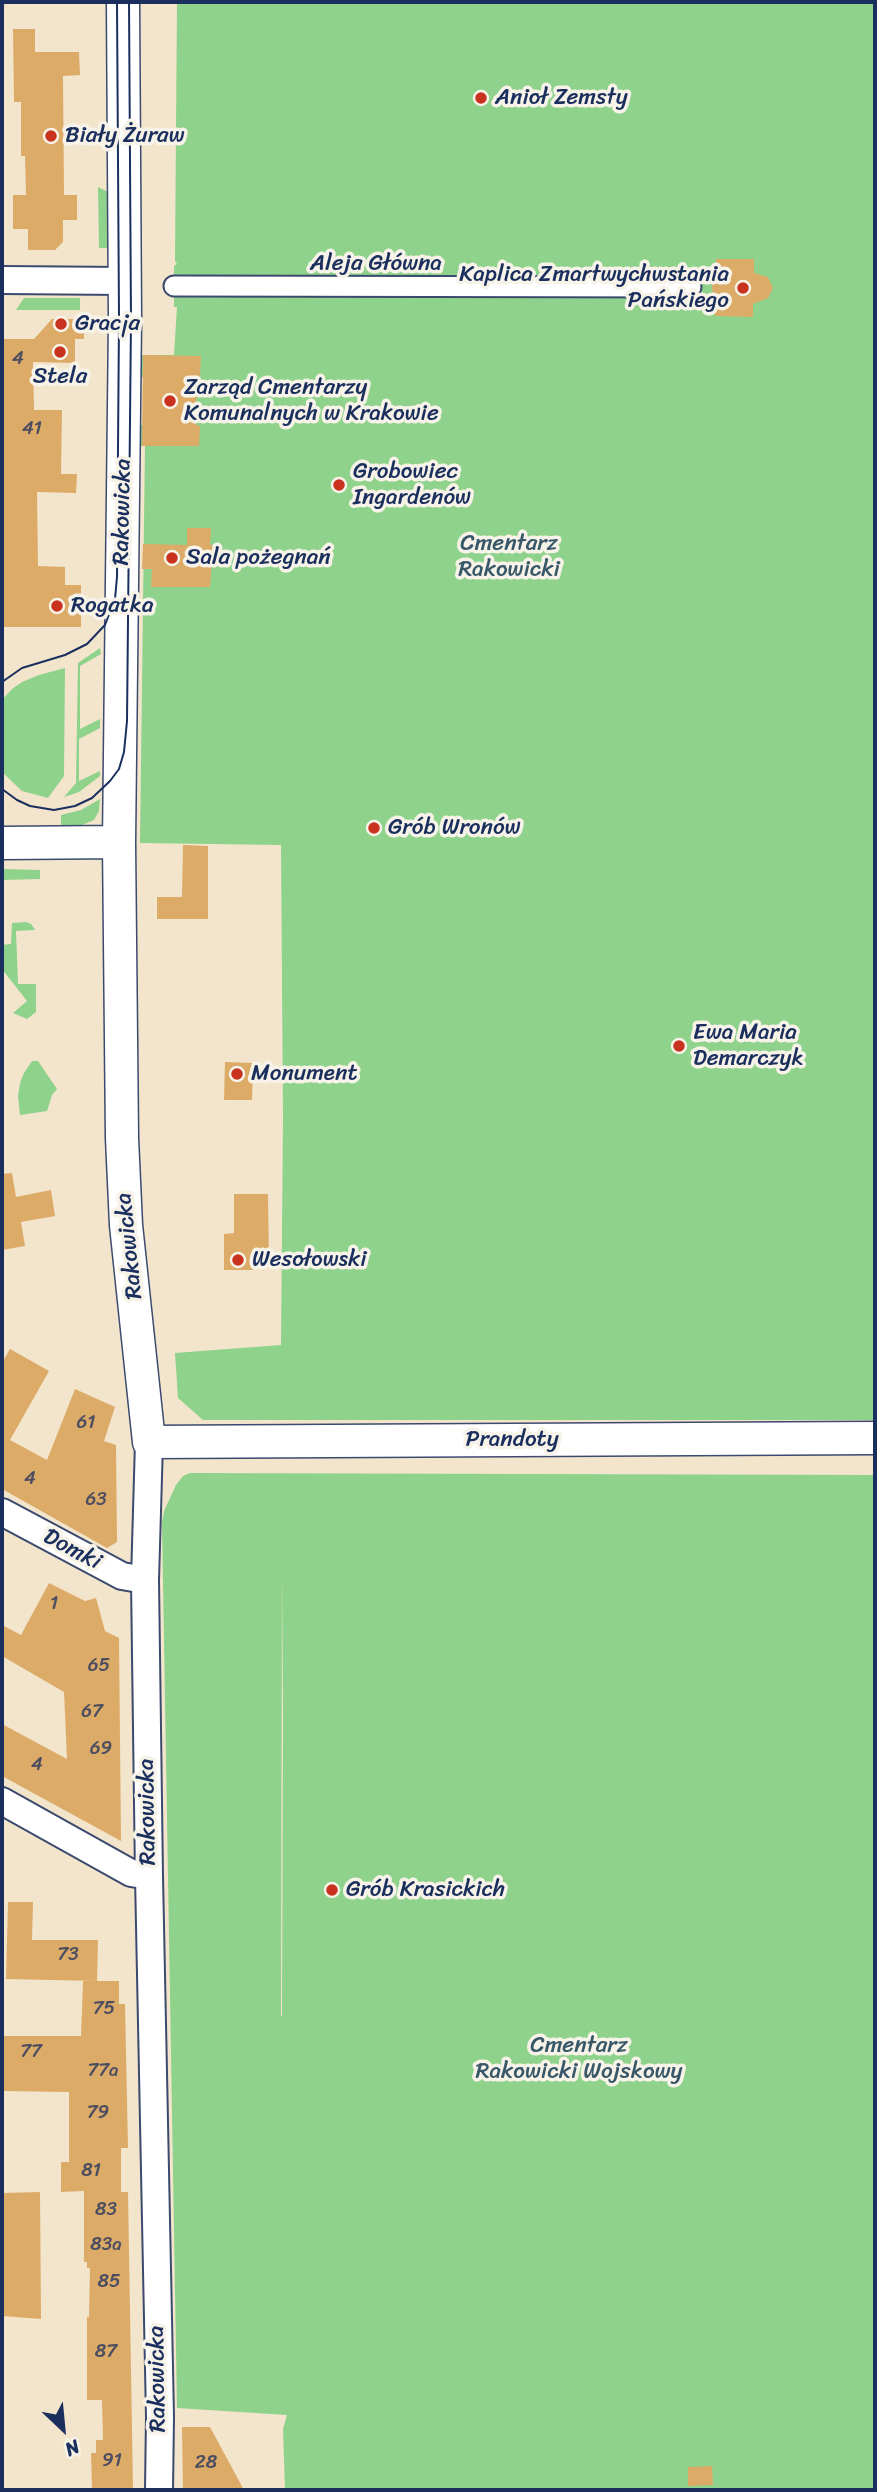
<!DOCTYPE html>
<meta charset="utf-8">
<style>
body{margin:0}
#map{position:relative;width:877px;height:2492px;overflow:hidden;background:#f2e5cc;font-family:Sriracha,sans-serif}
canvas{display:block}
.frame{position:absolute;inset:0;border:4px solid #1b2f5e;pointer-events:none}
.north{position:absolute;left:28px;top:2394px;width:70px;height:70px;-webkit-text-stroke:5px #f7f3e8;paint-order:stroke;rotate:154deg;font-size:19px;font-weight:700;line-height:28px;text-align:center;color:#1b2f5e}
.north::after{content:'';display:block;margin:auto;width:24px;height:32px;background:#1b2f5e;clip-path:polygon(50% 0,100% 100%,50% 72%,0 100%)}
</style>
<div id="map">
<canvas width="877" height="2492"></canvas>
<div class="frame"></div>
<div class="north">N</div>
</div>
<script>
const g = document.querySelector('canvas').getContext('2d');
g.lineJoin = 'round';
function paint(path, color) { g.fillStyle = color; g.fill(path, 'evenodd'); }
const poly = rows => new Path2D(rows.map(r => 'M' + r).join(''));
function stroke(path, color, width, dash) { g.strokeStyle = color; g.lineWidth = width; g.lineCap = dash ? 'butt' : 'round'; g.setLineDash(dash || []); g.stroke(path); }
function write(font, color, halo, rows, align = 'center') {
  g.font = font + ' Sriracha,sans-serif'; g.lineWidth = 7; g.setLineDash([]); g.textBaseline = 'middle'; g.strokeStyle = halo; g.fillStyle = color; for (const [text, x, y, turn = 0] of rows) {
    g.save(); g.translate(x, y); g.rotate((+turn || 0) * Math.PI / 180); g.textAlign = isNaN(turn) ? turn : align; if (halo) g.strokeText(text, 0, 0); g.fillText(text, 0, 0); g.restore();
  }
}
const green = poly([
 [177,2,875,2,875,1420,203,1420,178,1398,175,1353,281,1345,283,1118,281,845,140,843,145,446,140,446,141,425,143,425,144,377,141,377,141,355,174,355,177,307,174,307,174,266,177,264,175,261],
 [98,187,108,192,109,248,99,248],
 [24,298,80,298,80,310,16,310],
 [100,648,101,654,80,666,80,729,100,719,100,728,79,739,79,781,100,771,100,776,79,792,64,797,76,783,78,663],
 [65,668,64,776,48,798,22,791,2,772,2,700,12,689,22,682,39,675],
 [100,799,99,811,94,820,82,825,61,827,61,815,81,810],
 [2,869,40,870,40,879,2,880],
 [26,922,31,924,35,930,16,931,18,984,36,984,36,1012,27,1019,13,1013,27,1001,2,969,2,945,11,944,12,923],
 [32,1061,38,1061,57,1089,52,1095,47,1111,20,1115,18,1096,20,1083,24,1073],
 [190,1473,875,1475,875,2490,285,2490,283,2429,287,2415,177,2408,162,1523,164,1511,176,1485,183,1476],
 [282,1567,283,1719,282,2016,281,2016]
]);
const building = poly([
 [13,29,35,29,35,52,79,52,80,75,63,76,64,195,77,195,77,220,63,220,63,242,55,250,28,250,28,229,13,229,13,195,26,195,25,156,21,156,21,102,14,102],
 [716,259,754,259,754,273,768,277,773,288,768,298,753,304,753,317,715,316,712,286,713,274,716,274],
 [52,319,84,319,84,339,75,339,75,363,33,362,34,410,62,410,61,474,77,474,76,493,37,492,38,566,65,567,65,585,81,585,81,627,2,627,2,339,34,339],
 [143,355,201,356,200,377,197,377,196,425,200,426,199,446,142,446],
 [187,528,211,528,210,545,213,545,210,587,151,587,152,569,142,569,143,544,187,545],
 [183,845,208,846,208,919,157,919,157,897,182,897],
 [225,1062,253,1063,252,1100,224,1100],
 [12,1173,16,1197,51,1190,55,1216,21,1222,25,1246,2,1250,2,1174],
 [234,1194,268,1194,269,1263,253,1263,253,1270,224,1270,224,1234,234,1233],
 [10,1349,49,1371,10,1440,47,1460,75,1389,115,1407,104,1441,116,1445,117,1542,107,1548,2,1489,2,1363],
 [49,1583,85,1601,96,1598,105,1631,119,1638,121,1841,2,1776,2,1724,67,1759,64,1692,2,1656,2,1625,21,1635],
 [8,1902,33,1902,32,1940,98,1940,97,1981,6,1979],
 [83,1981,119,1981,119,2004,125,2004,128,2148,121,2148,121,2192,128,2192,133,2490,92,2490,91,2453,96,2453,96,2440,103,2440,102,2400,87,2400,87,2317,89,2317,90,2268,87,2268,87,2262,84,2262,84,2191,61,2192,61,2162,69,2162,69,2092,2,2091,2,2036,81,2036],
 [40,2192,41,2319,2,2316,2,2193],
 [182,2427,210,2427,244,2490,183,2490],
 [712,2466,713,2485,688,2486,688,2467]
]);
const pedestrian = poly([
 [174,286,691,287]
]);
const minor = poly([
 [2,280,125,281],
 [149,1442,145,1580,149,1876,160,2417,159,2490],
 [2,1512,122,1576,145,1580],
 [2,1801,131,1873,149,1876]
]);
const tertiary = poly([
 [123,2,125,320,119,842,122,1138,126,1225,149,1442,875,1438],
 [2,843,119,842]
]);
const tram = poly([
 [2,682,22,668,65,655,87,644,105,625,115,599,117,577,119,319,117,2],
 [2,789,17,800,30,806,54,810,75,806,92,798,110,781,119,769,124,752,127,721,131,320,129,2]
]);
const markers = [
 [481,98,7,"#c8321e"],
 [51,136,7,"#c8321e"],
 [743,288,7,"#c8321e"],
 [61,324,7,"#c8321e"],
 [60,352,7,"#c8321e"],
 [170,401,7,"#c8321e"],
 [339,485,7,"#c8321e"],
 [172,558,7,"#c8321e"],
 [57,606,7,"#c8321e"],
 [374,828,7,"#c8321e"],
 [679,1046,7,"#c8321e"],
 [237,1074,7,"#c8321e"],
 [238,1260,7,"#c8321e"],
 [332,1890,7,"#c8321e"]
];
const numberNames = [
 ["4",18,359],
 ["41",32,429],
 ["61",86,1423],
 ["4",30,1479],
 ["63",96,1500],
 ["1",54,1604],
 ["65",99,1666],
 ["67",92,1712],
 ["69",101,1749],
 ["4",37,1765],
 ["73",68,1955],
 ["75",104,2009],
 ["77",31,2052],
 ["77a",103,2071],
 ["79",98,2113],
 ["81",91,2171],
 ["83",106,2210],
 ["83a",106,2245],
 ["85",109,2282],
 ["87",106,2352],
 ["91",112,2461],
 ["28",206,2463]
];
const poiNames = [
 ["Anioł Zemsty",495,98],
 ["Biały Żuraw",65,136],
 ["Kaplica Zmartwychwstania",729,275,"right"],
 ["Pańskiego",729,301,"right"],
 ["Gracja",75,324],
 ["Stela",60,377,"center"],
 ["Zarząd Cmentarzy",184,388],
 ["Komunalnych w Krakowie",184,414],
 ["Grobowiec",353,472],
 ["Ingardenów",353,498],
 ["Sala pożegnań",186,558],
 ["Rogatka",71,606],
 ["Grób Wronów",388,828],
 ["Ewa Maria",693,1033],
 ["Demarczyk",693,1059],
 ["Monument",251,1074],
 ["Wesołowski",252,1260],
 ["Grób Krasickich",346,1890]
];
const streetNames = [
 ["Aleja Główna",376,264],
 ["Rakowicka",123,512,-89],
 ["Rakowicka",130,1246,-96],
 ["Prandoty",512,1440],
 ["Domki",72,1550,28],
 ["Rakowicka",148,1812,-91],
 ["Rakowicka",158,2379,-91]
];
const parkNames = [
 ["Cmentarz",509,544],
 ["Rakowicki",509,570],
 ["Cmentarz",579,2046],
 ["Rakowicki Wojskowy",579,2072]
];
paint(green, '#8ed28b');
paint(building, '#ddab68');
stroke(pedestrian, '#3b4a6e', 23);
stroke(minor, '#3b4a6e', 30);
stroke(tertiary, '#3b4a6e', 35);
stroke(pedestrian, '#fff', 19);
stroke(minor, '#fff', 26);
stroke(tertiary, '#fff', 32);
stroke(tram, '#1b2f5e', 2);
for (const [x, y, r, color] of markers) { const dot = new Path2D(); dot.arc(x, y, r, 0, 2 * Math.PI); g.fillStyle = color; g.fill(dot); stroke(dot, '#f7f3e8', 2.5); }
write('19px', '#4c4e60', null, numberNames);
write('23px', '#1b2f5e', '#f7f3e8', poiNames, 'left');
write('23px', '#1b2f5e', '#f7f3e8', streetNames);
write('23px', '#385869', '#f7f3e8', parkNames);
</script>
